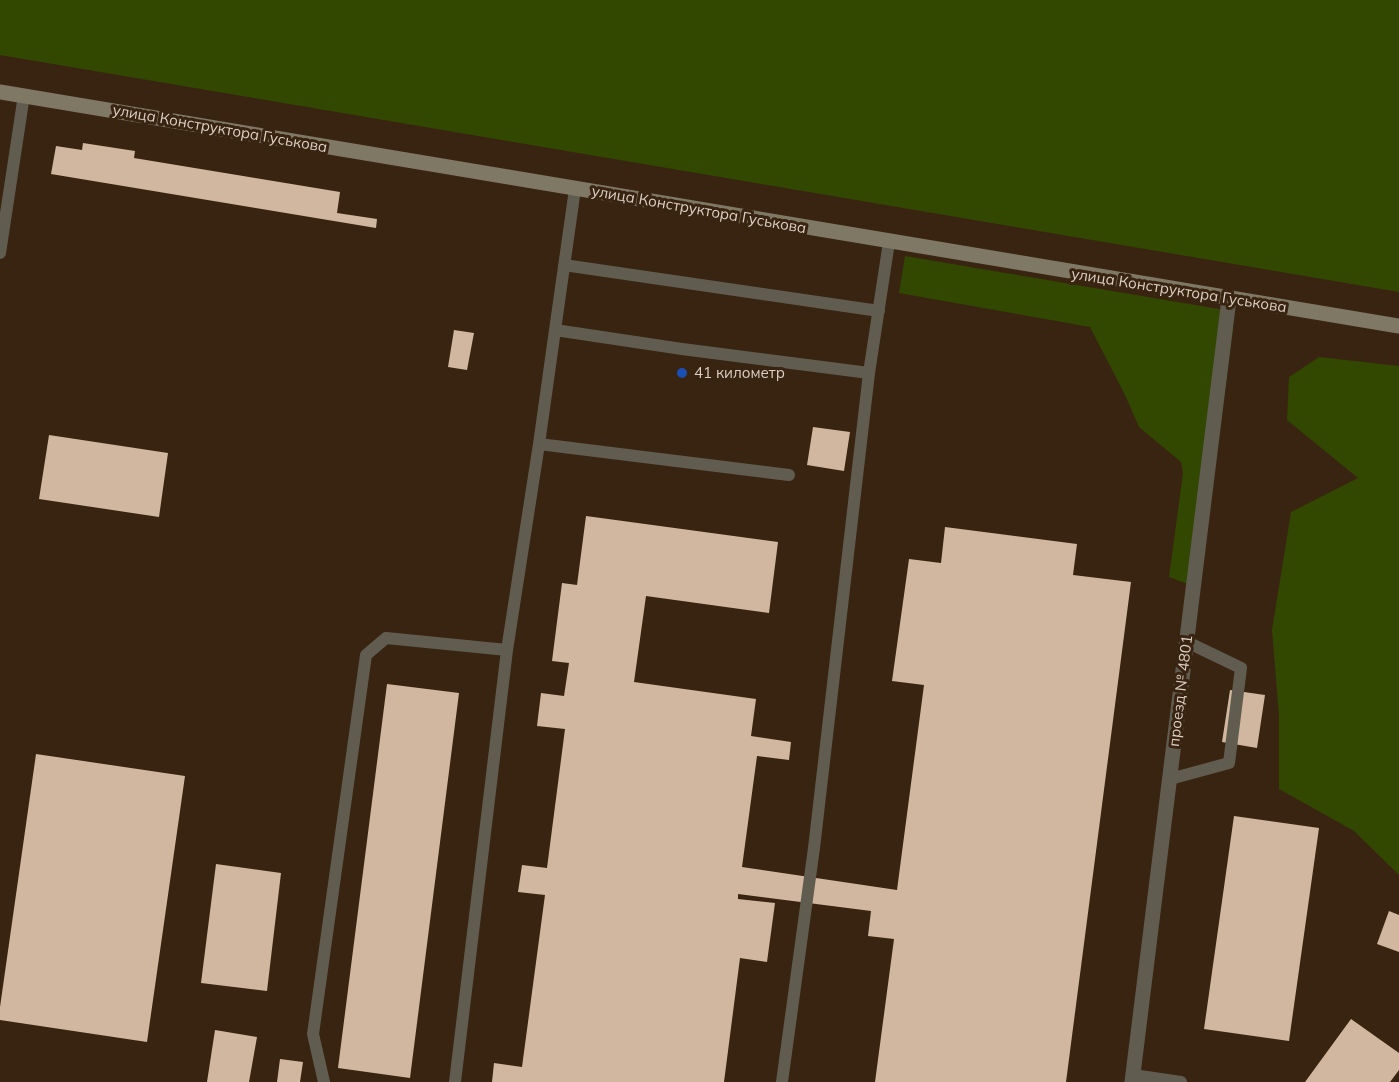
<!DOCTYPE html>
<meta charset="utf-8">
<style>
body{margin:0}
canvas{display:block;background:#382410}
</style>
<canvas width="1399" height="1082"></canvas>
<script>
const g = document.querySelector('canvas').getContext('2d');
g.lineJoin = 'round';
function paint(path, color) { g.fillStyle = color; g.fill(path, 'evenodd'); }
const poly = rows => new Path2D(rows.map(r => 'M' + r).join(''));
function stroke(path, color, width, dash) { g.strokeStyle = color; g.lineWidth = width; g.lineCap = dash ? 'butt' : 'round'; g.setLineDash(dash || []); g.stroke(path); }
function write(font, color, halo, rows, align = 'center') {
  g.font = font + ' Mulish,sans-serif'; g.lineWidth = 6; g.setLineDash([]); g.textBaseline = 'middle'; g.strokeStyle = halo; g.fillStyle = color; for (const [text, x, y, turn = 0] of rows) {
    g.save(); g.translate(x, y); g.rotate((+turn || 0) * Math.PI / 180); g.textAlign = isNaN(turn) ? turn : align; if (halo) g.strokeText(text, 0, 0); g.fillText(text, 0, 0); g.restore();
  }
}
const green = poly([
 [0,0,1399,0,1399,292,0,55],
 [905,256,1219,309,1233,329,1199,588,1169,577,1183,473,1181,462,1139,427,1125,395,1090,327,899,293],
 [1319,357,1399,366,1399,875,1354,831,1279,789,1279,716,1272,630,1291,512,1358,478,1287,420,1289,377]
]);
const building = poly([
 [83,143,135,151,134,158,340,192,337,213,377,219,376,228,51,174,56,146,82,150],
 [454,330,474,333,467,370,448,367],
 [813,427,850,432,844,471,807,465],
 [49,435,168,453,159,517,39,499],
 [586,516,778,542,769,613,646,596,634,682,756,699,751,736,791,742,789,760,757,756,742,867,897,890,924,685,892,681,909,559,941,563,945,527,1077,544,1073,575,1131,582,1066,1082,875,1082,894,939,868,936,871,911,738,894,738,899,775,903,767,962,740,958,724,1082,492,1082,494,1063,522,1067,545,895,518,892,522,865,547,868,565,729,537,726,541,693,564,696,569,663,552,661,562,583,577,585],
 [387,684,459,693,410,1078,338,1068],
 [1230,690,1265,695,1257,748,1222,742],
 [36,754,185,776,147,1042,0,1020,0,1007],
 [1234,816,1319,828,1289,1041,1204,1029],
 [216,864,281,873,267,991,201,983],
 [1389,911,1399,915,1399,952,1377,944],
 [1351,1019,1399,1053,1399,1070,1390,1082,1305,1082],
 [215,1030,257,1037,249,1082,207,1082],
 [280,1059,303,1062,300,1082,277,1082]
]);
const lane = poly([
 [575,189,555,330,682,349,869,373],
 [0,253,24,95],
 [564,265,879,311],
 [539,444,555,330],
 [1170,779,1229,763,1241,668,1187,642],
 [1133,1075,1181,1082],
 [324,1082,313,1034,366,655,386,638,507,650],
 [455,1082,507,650,539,444,789,475],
 [782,1082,814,848,869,373,889,242]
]);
const street = poly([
 [1132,1082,1229,299]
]);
const secondary = poly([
 [0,92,1399,326]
]);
const markers = [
 [682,373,6,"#1a4fb4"]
];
const streetNames = [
 ["улица Конструктора Гуськова",220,129,10],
 ["улица Конструктора Гуськова",699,210,10],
 ["улица Конструктора Гуськова",1179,291,9],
 ["проезд № 4801",1181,691,-83]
];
const poiNames = [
 ["41 километр",694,373]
];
paint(green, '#324700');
paint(building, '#d1b79f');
stroke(lane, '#605c50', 12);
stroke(street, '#605c50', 15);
stroke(secondary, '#7f7865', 15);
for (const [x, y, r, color] of markers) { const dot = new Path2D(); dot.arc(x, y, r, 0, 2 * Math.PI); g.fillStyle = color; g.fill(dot); stroke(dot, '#382410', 2); }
write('15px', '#dccfc3', '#382410', streetNames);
write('15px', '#dccfc3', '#382410', poiNames, 'left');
</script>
